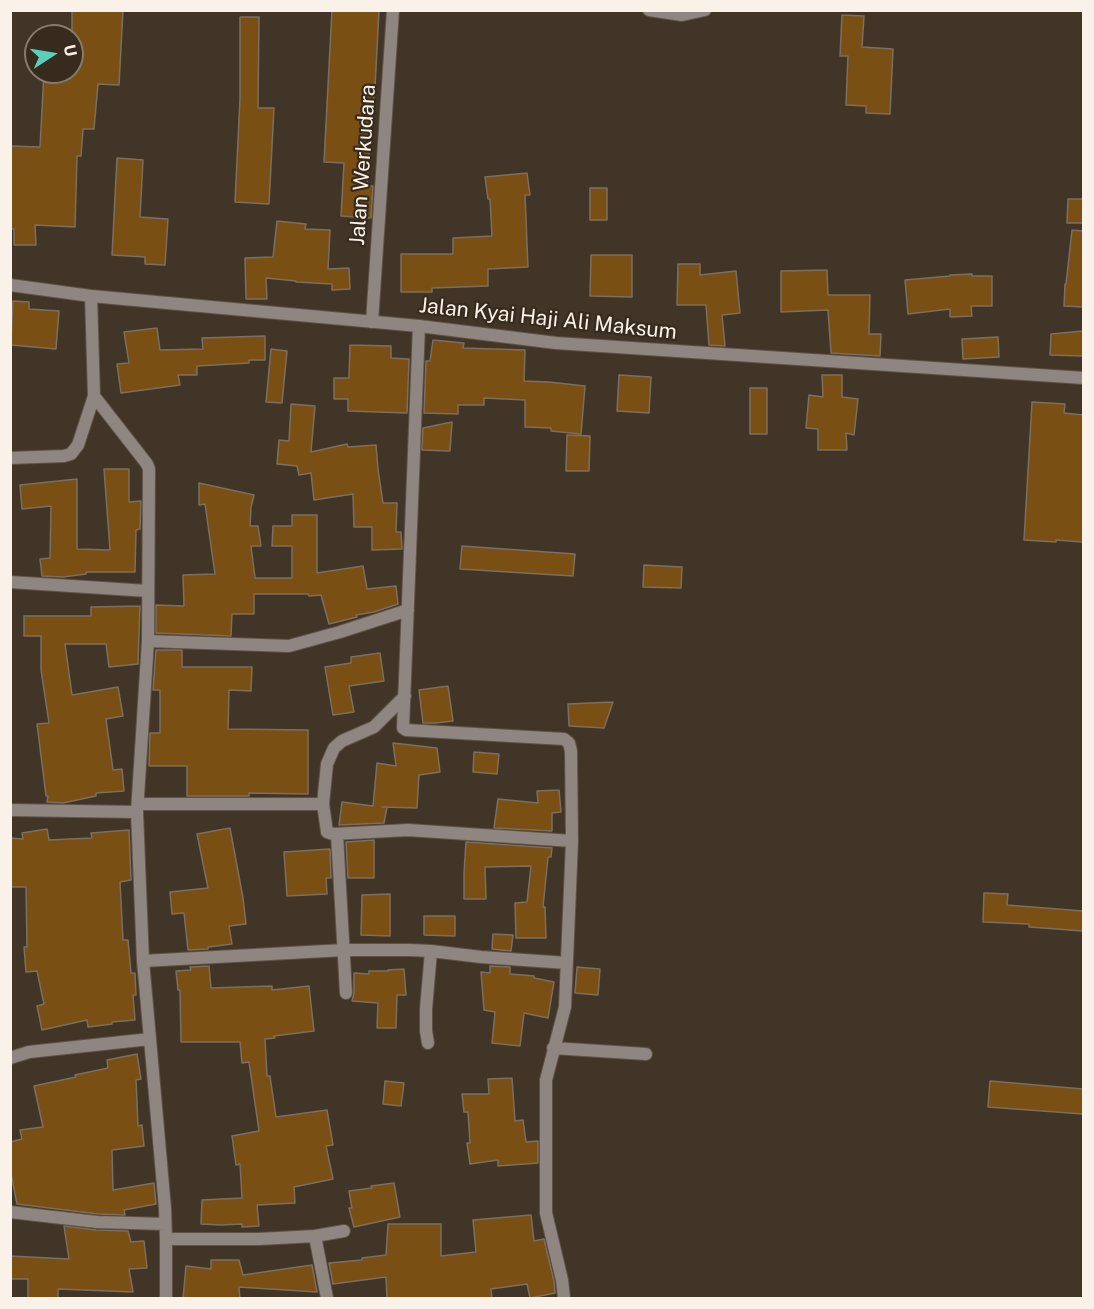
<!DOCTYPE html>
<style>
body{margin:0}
#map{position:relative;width:1094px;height:1309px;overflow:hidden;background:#413527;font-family:"Public Sans",sans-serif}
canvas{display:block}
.frame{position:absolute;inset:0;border:12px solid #faf2e9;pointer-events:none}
.north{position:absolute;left:24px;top:24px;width:60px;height:60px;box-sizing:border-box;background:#372b1d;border:2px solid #857b6f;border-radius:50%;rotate:78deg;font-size:16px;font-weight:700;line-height:24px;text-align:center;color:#faf2e9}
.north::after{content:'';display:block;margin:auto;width:21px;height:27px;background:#5cceba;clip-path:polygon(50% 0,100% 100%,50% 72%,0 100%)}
</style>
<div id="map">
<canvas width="1094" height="1309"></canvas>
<div class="frame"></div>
<div class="north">U</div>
</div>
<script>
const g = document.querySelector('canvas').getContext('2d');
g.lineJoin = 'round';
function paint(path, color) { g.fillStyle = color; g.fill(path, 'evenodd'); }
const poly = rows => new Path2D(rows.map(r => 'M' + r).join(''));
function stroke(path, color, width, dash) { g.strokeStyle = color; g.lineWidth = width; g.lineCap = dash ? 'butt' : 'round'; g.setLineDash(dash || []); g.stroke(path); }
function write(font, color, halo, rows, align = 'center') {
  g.font = font + ' "Public Sans",sans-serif'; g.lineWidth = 4.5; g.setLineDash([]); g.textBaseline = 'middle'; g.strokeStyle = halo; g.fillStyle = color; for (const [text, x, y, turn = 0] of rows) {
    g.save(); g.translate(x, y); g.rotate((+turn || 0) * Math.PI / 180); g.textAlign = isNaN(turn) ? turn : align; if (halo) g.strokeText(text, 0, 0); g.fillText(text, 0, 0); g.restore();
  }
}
const building = poly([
 [72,10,123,10,119,85,98,84,94,129,83,129,81,156,77,156,75,227,35,225,36,245,14,245,14,229,10,229,10,146,40,147,44,72,72,72,72,10],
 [332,10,379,10,375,88,374,88,373,119,371,119,367,186,373,186,371,218,341,216,344,163,324,162,332,10],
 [842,15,864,16,862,47,893,49,890,114,866,113,866,106,846,105,848,56,840,56,842,15],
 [240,17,259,17,258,108,274,108,269,204,235,202,240,99,240,17],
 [117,158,143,160,140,217,168,219,165,265,145,264,145,257,112,255,117,158],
 [527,173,530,195,525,195,528,267,488,269,488,286,432,288,432,292,401,292,401,254,453,254,453,238,492,236,490,199,488,199,485,177,527,173],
 [590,188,607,188,607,220,590,220,590,188],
 [1068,199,1083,199,1083,223,1067,223,1068,199],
 [277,221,306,224,305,229,330,230,328,269,349,268,350,289,332,290,332,284,296,282,296,281,266,278,267,299,246,299,245,258,273,257,277,221],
 [1072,230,1083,231,1083,307,1064,306,1065,284,1066,284,1072,230],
 [591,255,632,255,632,297,590,296,591,255],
 [678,264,700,264,700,275,736,271,740,313,722,315,725,346,709,345,706,305,677,305,678,264],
 [827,270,828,295,870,295,869,334,881,334,880,356,831,353,828,310,781,312,781,271,827,270],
 [972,274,972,276,992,276,992,306,971,306,972,316,950,317,950,309,908,314,905,280,950,276,950,275,972,274],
 [13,301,29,302,29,309,59,311,56,349,11,345,13,301],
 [157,328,160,350,203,349,202,338,265,336,265,360,249,360,249,363,197,366,197,375,178,375,180,385,121,393,117,364,129,363,124,332,157,328],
 [1083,331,1083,356,1050,355,1051,334,1083,331],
 [998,337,999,357,963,359,962,339,998,337],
 [433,340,464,343,463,348,525,350,524,381,549,382,585,386,581,434,551,431,551,428,525,427,525,400,484,398,484,405,458,405,458,414,424,413,426,361,430,361,433,340],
 [350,345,391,346,391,358,409,359,407,413,348,411,348,399,334,399,334,378,349,378,350,345],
 [271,349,287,351,282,403,266,402,271,349],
 [619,375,651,377,649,413,617,411,619,375],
 [822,375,842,375,842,397,858,399,854,435,846,433,847,450,818,450,818,429,806,428,809,395,823,397,822,375],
 [750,388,767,388,767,434,750,434,750,388],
 [1032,402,1065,404,1064,413,1083,415,1083,542,1056,540,1056,542,1024,540,1032,402],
 [291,404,315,406,311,452,347,444,348,447,376,445,378,469,383,503,397,503,396,532,401,532,402,549,372,550,372,527,354,527,353,494,314,500,311,473,299,475,297,466,277,464,279,440,289,441,291,404],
 [452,422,450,451,422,450,423,428,452,422],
 [567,435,590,436,589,471,566,471,567,435],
 [104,469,129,469,129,502,141,501,140,529,136,530,135,572,86,572,86,574,63,577,42,576,40,559,50,558,51,506,22,509,20,485,77,479,77,549,110,550,104,469],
 [199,483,254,495,251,507,250,526,258,526,261,546,251,546,255,578,292,578,292,546,272,546,273,526,292,526,292,515,317,515,317,573,363,566,367,589,396,586,398,604,374,612,356,615,357,617,329,624,321,595,309,596,308,594,254,594,254,614,232,614,231,636,156,633,156,605,184,606,183,575,215,574,205,504,199,505,199,483],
 [462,546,575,554,573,576,460,569,462,546],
 [644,565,682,567,681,588,643,587,644,565],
 [140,606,138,664,109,667,106,644,65,644,72,695,118,687,123,716,106,719,113,770,122,769,124,791,96,793,96,796,63,803,47,802,48,796,46,796,37,724,49,723,41,670,41,636,24,636,24,616,91,616,91,607,140,606],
 [156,650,182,650,182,667,252,667,251,691,229,690,228,729,308,730,308,794,249,793,249,796,187,796,187,766,149,766,150,733,160,733,160,690,153,690,156,650],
 [380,653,384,681,349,686,354,712,333,715,325,667,351,663,351,657,380,653],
 [448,686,453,721,436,723,423,723,419,690,448,686],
 [613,702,604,728,569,726,568,704,613,702],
 [393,743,437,748,440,772,419,775,417,808,382,807,387,807,384,823,339,825,342,802,373,806,377,763,396,766,393,743],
 [474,752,499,754,497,774,473,772,474,752],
 [559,790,561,812,552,813,552,831,494,828,498,799,538,803,537,791,559,790],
 [230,828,243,898,246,924,229,926,232,944,208,947,208,949,188,950,184,913,172,914,170,892,208,888,197,834,230,828],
 [47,829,49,840,92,838,91,833,129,830,131,880,120,882,123,940,128,940,131,973,135,973,136,995,133,995,135,1020,112,1022,112,1024,88,1027,87,1020,42,1030,37,1006,44,1004,37,971,26,972,24,947,27,947,26,887,10,887,10,838,23,839,22,833,47,829],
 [374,840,374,878,348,878,346,842,374,840],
 [466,842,552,848,551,857,548,857,543,907,545,907,546,938,516,938,515,903,527,902,531,866,485,867,486,899,464,899,464,873,466,842],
 [330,849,331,878,326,878,327,894,287,896,284,852,330,849],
 [984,893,1008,894,1007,905,1083,911,1083,931,1029,927,1029,924,983,922,984,893],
 [390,894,390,936,361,935,362,895,390,894],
 [424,916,455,916,455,936,424,935,424,916],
 [493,934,513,935,511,951,492,949,493,934],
 [209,966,211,988,272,986,272,990,309,986,314,1031,274,1036,275,1038,265,1039,267,1076,270,1076,276,1117,327,1110,333,1145,326,1146,333,1179,294,1187,295,1203,257,1205,259,1226,242,1227,242,1224,221,1225,201,1224,202,1200,242,1198,240,1164,236,1165,232,1136,259,1131,249,1062,242,1063,240,1042,181,1042,180,990,178,990,176,971,191,970,190,967,209,966],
 [490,966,510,967,510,974,534,976,534,978,554,982,548,1018,524,1013,520,1046,492,1043,495,1012,484,1010,481,972,490,973,490,966],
 [577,967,600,969,598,995,575,993,577,967],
 [404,969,406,995,397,995,396,1028,377,1028,378,1003,352,1001,354,993,354,973,369,974,369,971,388,971,388,970,404,969],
 [137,1054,141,1079,136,1080,138,1126,142,1125,144,1146,112,1150,113,1190,154,1183,156,1204,124,1210,125,1215,98,1214,17,1204,10,1168,10,1142,22,1139,20,1130,43,1127,34,1086,76,1077,75,1075,108,1068,107,1060,137,1054],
 [512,1078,515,1121,523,1120,526,1142,538,1141,538,1163,498,1166,498,1160,470,1164,467,1143,470,1143,468,1112,464,1112,462,1094,489,1094,488,1079,512,1078],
 [385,1081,404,1083,401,1106,383,1104,385,1081],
 [990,1081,1083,1089,1083,1114,988,1107,990,1081],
 [394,1183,400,1217,354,1227,349,1208,352,1208,349,1191,372,1188,371,1186,394,1183],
 [531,1215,534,1241,544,1239,554,1281,555,1293,530,1298,527,1284,491,1289,492,1299,387,1299,386,1277,333,1284,329,1263,362,1260,362,1258,386,1255,388,1224,441,1224,441,1256,476,1252,473,1220,531,1215],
 [64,1226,96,1230,128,1231,131,1242,144,1241,147,1268,129,1269,133,1292,58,1289,58,1299,28,1299,28,1279,10,1279,10,1256,69,1259,64,1226],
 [211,1260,239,1260,243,1275,312,1265,317,1292,239,1287,240,1299,183,1299,186,1266,211,1269,211,1260]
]);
const minor = poly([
 [649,10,682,15,705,10],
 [372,322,393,10],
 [419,326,403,728,406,730,564,739,569,743,571,751,572,841,565,1007,546,1080,546,1213,562,1280,564,1298],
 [10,458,64,456,71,454,78,445,94,396],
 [10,582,148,591],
 [148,641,289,646,340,632,408,610],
 [138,804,323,804,327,832,333,834,408,830,572,841],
 [323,804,327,764,334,748,342,741,374,727,405,696],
 [10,810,137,812,148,641,149,469,147,464,94,396,91,296],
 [137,812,143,961,150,1039],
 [337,834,346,993],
 [143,961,344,950,409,950,431,951,481,957,567,963],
 [428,1043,426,1031,426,1009,431,951],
 [553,1048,646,1054],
 [10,1058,29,1052,150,1039,165,1208,166,1239,259,1239,315,1236,344,1231],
 [10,1212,97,1222,165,1224],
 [315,1236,327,1298],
 [166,1298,166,1239]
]);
const tertiary = poly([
 [10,285,91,296,419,326,556,343,1084,378]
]);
const streetNames = [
 ["Jalan Werkudara",363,165,-86],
 ["Jalan Kyai Haji Ali Maksum",548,319,6]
];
paint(building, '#794f13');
stroke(building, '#7d6f5f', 1.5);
stroke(minor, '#5f5346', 14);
stroke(tertiary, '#5f5346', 14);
stroke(minor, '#8f8681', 12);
stroke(tertiary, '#8f8681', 12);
write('21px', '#faf2e9', '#372b1d', streetNames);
</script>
